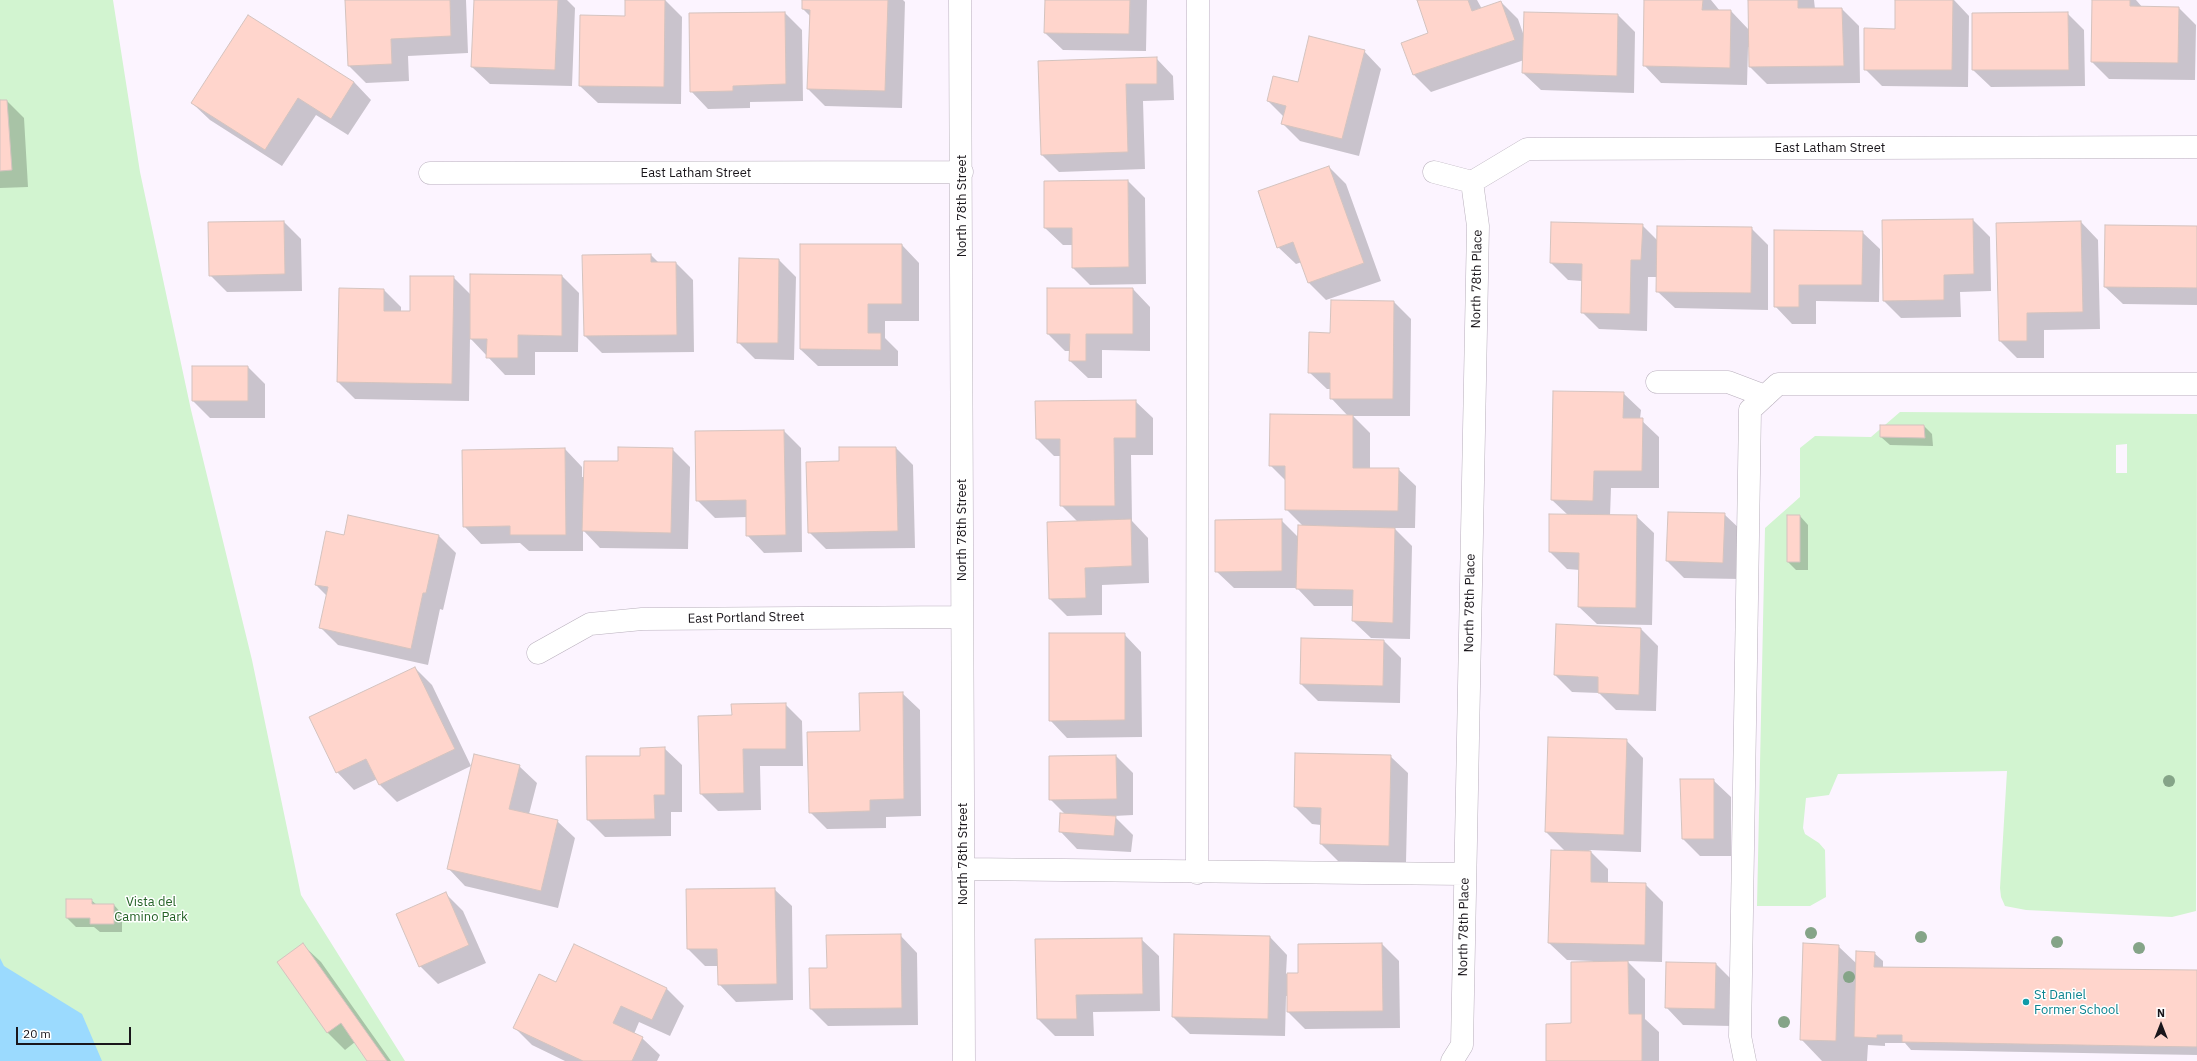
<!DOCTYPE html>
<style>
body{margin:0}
#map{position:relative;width:2197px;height:1061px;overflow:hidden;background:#fcf4ff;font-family:"IBM Plex Sans",sans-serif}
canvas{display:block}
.north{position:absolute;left:2141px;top:1005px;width:40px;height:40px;-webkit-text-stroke:3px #fff;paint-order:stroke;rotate:0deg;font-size:11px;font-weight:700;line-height:16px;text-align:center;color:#1a161b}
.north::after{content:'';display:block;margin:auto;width:14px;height:18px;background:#1a161b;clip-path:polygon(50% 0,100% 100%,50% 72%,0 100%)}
.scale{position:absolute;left:16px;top:1027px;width:115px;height:18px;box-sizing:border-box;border:2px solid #1a161b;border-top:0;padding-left:5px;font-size:12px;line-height:14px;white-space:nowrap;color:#1a161b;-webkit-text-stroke:3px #fff;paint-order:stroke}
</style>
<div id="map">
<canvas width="2197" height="1061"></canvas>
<div class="north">N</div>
<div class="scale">20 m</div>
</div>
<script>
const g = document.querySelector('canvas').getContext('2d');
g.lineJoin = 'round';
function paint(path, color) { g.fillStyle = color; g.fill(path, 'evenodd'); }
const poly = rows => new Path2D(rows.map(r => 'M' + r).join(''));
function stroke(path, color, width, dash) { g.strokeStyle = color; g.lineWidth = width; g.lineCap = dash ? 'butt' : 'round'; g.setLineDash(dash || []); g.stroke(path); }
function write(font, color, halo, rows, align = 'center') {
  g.font = font + ' "IBM Plex Sans",sans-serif'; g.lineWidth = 3; g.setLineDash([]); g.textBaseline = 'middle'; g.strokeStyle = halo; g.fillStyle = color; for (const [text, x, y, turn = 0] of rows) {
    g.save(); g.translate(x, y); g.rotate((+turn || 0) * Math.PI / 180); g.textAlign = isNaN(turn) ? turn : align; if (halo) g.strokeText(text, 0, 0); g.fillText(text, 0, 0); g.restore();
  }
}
const green = poly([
 [0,0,113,0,140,172,191,410,252,660,301,895,405,1061,0,1061],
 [1900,412,2197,414,2196,911,2172,917,2026,910,2005,906,2001,897,2000,888,2007,771,1838,774,1829,795,1806,798,1803,828,1805,834,1819,843,1825,850,1826,897,1810,906,1757,906,1765,528,1800,497,1800,448,1815,436,1871,437],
 [2127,444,2127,473,2116,473,2116,445]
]);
const water = poly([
 [0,958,4,966,82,1014,102,1061,0,1061]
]);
const shadow = poly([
 [346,0,466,0,468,53,408,56,409,81,366,83,349,66],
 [475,0,567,0,575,8,572,86,490,84,472,67],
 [626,0,665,0,682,17,681,104,598,103,580,86,626,17],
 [803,0,903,0,905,2,902,108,825,106,808,89,810,16,803,9],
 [1046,0,1147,0,1146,51,1063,50,1045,33],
 [1418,0,1477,0,1482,9,1501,2,1518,19,1524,36,1525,13,1618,15,1635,32,1634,93,1541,90,1523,73,1524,60,1431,92,1414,75,1429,34],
 [1645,0,1711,0,1720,11,1731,11,1749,30,1749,0,1814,0,1815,9,1842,9,1859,26,1860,83,1767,84,1750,67,1750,47,1748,47,1747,85,1661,83,1644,65],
 [1896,0,1954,0,1969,16,1968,87,1882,86,1865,69,1896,30],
 [2093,0,2136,0,2143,8,2179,8,2196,25,2195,80,2109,79,2092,62],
 [785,13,802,30,803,101,750,102,750,108,708,109,691,91],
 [2067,13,2084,30,2085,86,1991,87,1973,70],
 [1364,51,1381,69,1359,156,1300,141,1282,123,1284,117,1268,101],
 [1156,58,1173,76,1174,100,1143,101,1145,169,1059,172,1042,155],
 [354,82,371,100,348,135,316,115,282,166,210,120,192,103],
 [0,101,7,101,24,118,28,187,0,188],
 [1329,167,1346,184,1381,281,1326,300,1309,283,1302,262,1296,264,1278,247],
 [1128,181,1145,198,1146,284,1090,285,1073,268,1073,245,1063,245,1045,228],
 [1973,220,1990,237,1991,291,1960,292,1961,317,1901,318,1884,301],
 [284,222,301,239,302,291,227,292,210,275],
 [2081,222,2098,240,2100,329,2044,330,2044,358,2017,358,2000,341,1997,224],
 [1552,223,1642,225,1658,241,1751,228,1768,245,1768,310,1675,308,1657,291,1658,277,1648,277,1647,331,1599,329,1582,312,1582,281,1568,280,1551,263],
 [2197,227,2197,305,2123,304,2105,287],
 [1775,231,1862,232,1880,249,1879,302,1816,301,1816,324,1792,324,1775,306],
 [902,245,919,263,919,321,885,321,885,338,898,351,898,366,818,366,800,349],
 [651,255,659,263,676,263,693,280,694,352,602,353,585,336,583,256],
 [779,260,796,277,794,360,755,359,738,342],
 [562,276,579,293,578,352,535,352,535,375,505,375,470,338,469,401,355,399,338,382,384,290,401,307,401,312,411,312,453,277,471,295],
 [1133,289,1150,307,1150,351,1102,350,1102,378,1088,378,1070,361,1071,351,1065,351,1048,334],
 [1394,302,1411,319,1410,416,1353,416,1370,433,1370,469,1398,469,1416,486,1415,528,1394,528,1412,546,1410,639,1371,638,1353,621,1354,606,1314,606,1297,588,1234,588,1216,571,1281,520,1298,537,1303,526,1286,509,1286,481,1270,465,1348,416,1331,398,1331,389,1327,389,1309,372,1331,334],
 [248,367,265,384,265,418,210,418,193,401],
 [1623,393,1641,410,1640,419,1659,437,1659,488,1611,488,1610,516,1636,516,1654,533,1652,625,1597,624,1579,607,1580,570,1567,569,1550,552,1568,515,1552,500],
 [1135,401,1153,418,1153,455,1131,455,1132,521,1148,538,1149,583,1102,585,1102,615,1067,616,1050,599,1078,522,1061,505,1061,456,1054,456,1037,439,1036,402],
 [1924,426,1932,434,1933,446,1890,445,1881,437],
 [784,431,801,448,802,552,764,553,747,535,747,517,715,518,697,500],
 [896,448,913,465,915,548,826,549,809,532],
 [565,449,582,467,582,477,584,477,619,462,672,449,690,467,688,549,600,548,583,530,583,551,529,551,520,543,481,544,464,526],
 [1724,514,1742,531,1740,579,1684,578,1667,561],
 [1800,516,1808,525,1808,570,1796,570,1788,562],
 [345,536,439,536,456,553,443,610,440,609,428,665,338,645,321,628,327,596,316,585],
 [1557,625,1641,629,1658,646,1656,711,1616,710,1599,693,1572,692,1555,675],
 [1124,634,1141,652,1142,737,1067,738,1050,720],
 [1384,641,1401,658,1400,703,1318,701,1301,684],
 [415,668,432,685,471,766,397,802,380,785,377,779,354,790,337,772],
 [902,693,920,710,921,816,886,817,886,828,827,829,810,812,861,732],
 [785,704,802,721,803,766,760,766,761,810,718,811,701,794,733,716],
 [1626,740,1643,758,1641,852,1589,850,1608,869,1608,884,1645,884,1663,902,1662,962,1627,961,1645,979,1645,1019,1659,1032,1659,1061,1547,1061,1572,1024,1593,961,1567,960,1549,943,1565,851,1546,832],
 [664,748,682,765,682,812,671,812,671,836,605,837,588,820,641,757],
 [1296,754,1390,756,1408,773,1406,863,1338,861,1321,844,1321,825,1312,824,1295,807],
 [1116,756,1133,773,1133,815,1114,816,1133,835,1131,852,1077,849,1060,831,1065,814,1050,799],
 [519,766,537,783,529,814,557,821,575,838,558,908,465,886,448,868],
 [1713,780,1731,797,1731,856,1700,856,1683,839],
 [774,889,792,906,793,1000,736,1002,719,984,718,966,705,966,688,949],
 [446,894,463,911,486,963,438,984,420,966],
 [67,900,91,900,97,905,114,905,122,914,122,932,100,932,94,927,76,927,67,918],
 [900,935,917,953,918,1025,828,1026,811,1009,828,969],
 [1270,937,1287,955,1286,974,1299,974,1382,944,1399,961,1400,1028,1305,1029,1288,1012,1288,996,1286,996,1285,1036,1190,1034,1173,1017],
 [1141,939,1159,956,1160,1011,1093,1012,1094,1036,1055,1036,1038,1019],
 [303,945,321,962,391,1061,369,1061,355,1042,345,1050,328,1033,278,962],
 [575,945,667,989,684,1006,670,1036,639,1022,634,1034,642,1038,660,1055,657,1061,565,1061,532,1045,515,1028,557,984],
 [1838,946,1857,964,1874,953,1883,961,1883,968,2197,971,2197,1055,1911,1050,1905,1043,1885,1043,1885,1046,1868,1045,1867,1061,1822,1061,1801,1039],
 [1716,964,1733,981,1732,1026,1683,1025,1666,1007]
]);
const building = poly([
 [345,0,450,0,451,36,391,39,392,64,348,66,345,0],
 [474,0,558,0,555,70,471,67,474,0],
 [625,0,665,0,664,87,579,86,580,15,625,16,625,0],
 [802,0,888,0,885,91,807,89,810,10,802,9,802,0],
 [1045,0,1130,0,1129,34,1044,33,1045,0],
 [1417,0,1468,0,1472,11,1501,1,1515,40,1413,75,1401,43,1428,33,1417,0],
 [1644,0,1703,0,1702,10,1731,10,1730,68,1643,66,1644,0],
 [1748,0,1798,0,1798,8,1842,8,1844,66,1749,67,1748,0],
 [1895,0,1953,0,1952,70,1864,70,1864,28,1895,29,1895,0],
 [2092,0,2130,0,2130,6,2179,7,2178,63,2091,62,2092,0],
 [785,12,786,84,733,86,733,91,690,92,689,13,785,12],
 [1524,12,1618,14,1617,76,1522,73,1524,12],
 [2068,12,2069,70,1972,70,1972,13,2068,12],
 [248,15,354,82,331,119,298,98,265,150,191,103,248,15],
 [1309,36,1365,50,1342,139,1281,124,1286,106,1267,101,1273,76,1298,82,1309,36],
 [1157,57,1157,84,1126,84,1128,152,1041,155,1038,61,1157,57],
 [0,100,7,100,12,170,0,171,0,100],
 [1329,166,1364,263,1308,283,1293,242,1277,248,1258,191,1329,166],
 [1128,180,1129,267,1072,268,1072,228,1044,228,1044,181,1128,180],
 [1973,219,1974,274,1944,275,1944,300,1883,301,1882,220,1973,219],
 [284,221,285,274,209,276,208,222,284,221],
 [2081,221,2083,312,2027,313,2027,341,1999,341,1996,223,2081,221],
 [1551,222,1643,224,1641,260,1631,260,1630,314,1581,313,1582,264,1550,263,1551,222],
 [2105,225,2197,226,2197,288,2104,287,2105,225],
 [1657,226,1752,227,1751,293,1656,292,1657,226],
 [1774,230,1863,231,1862,285,1799,285,1799,307,1774,307,1774,230],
 [800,244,902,244,902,304,868,304,868,333,881,333,881,350,800,349,800,244],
 [651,254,651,262,676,262,677,335,584,336,582,255,651,254],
 [739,258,779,259,778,343,737,343,739,258],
 [470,274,562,275,562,336,518,335,518,358,486,358,487,339,470,339,470,274],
 [410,276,454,276,452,384,337,382,339,288,384,289,384,311,410,311,410,276],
 [1047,288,1133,288,1133,334,1086,334,1086,361,1069,361,1070,334,1047,334,1047,288],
 [1331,300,1394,301,1393,399,1330,399,1330,373,1308,373,1309,332,1330,333,1331,300],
 [192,366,248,366,248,401,192,401,192,366],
 [1553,391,1624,392,1623,418,1643,418,1642,471,1594,471,1593,501,1551,500,1553,391],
 [1136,400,1136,438,1114,438,1115,506,1060,506,1060,439,1036,439,1035,401,1136,400],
 [1270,414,1353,415,1353,468,1399,468,1398,511,1285,510,1285,466,1269,466,1270,414],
 [1880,425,1924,425,1925,438,1880,437,1880,425],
 [784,430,786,535,746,536,746,500,696,501,695,431,784,430],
 [618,447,673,448,671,533,582,531,584,461,618,461,618,447],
 [839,447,896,447,898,531,808,533,806,462,839,461,839,447],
 [565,448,566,535,510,535,510,526,463,527,462,450,565,448],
 [1668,512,1725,513,1723,563,1666,561,1668,512],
 [1549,514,1637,515,1636,608,1578,607,1579,553,1549,552,1549,514],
 [348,515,439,535,426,593,423,593,411,649,319,628,328,587,315,585,326,531,344,535,348,515],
 [1787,515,1800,515,1800,562,1787,562,1787,515],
 [1131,519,1132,566,1085,568,1086,598,1049,599,1047,522,1131,519],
 [1282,519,1282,571,1215,572,1215,520,1282,519],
 [1298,525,1395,528,1393,623,1352,621,1353,590,1296,589,1298,525],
 [1556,624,1641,628,1639,695,1598,693,1598,677,1554,675,1556,624],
 [1049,633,1125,633,1125,720,1049,721,1049,633],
 [1301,638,1384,640,1383,686,1300,684,1301,638],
 [415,667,455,749,379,785,366,759,336,773,309,717,415,667],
 [903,692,904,799,870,800,870,811,809,813,807,732,860,731,859,693,903,692],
 [786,703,786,749,743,749,744,793,700,794,698,716,732,715,731,704,786,703],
 [1548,737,1627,739,1624,835,1545,832,1548,737],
 [665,747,665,795,654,795,655,819,587,820,586,756,640,756,640,748,665,747],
 [1295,753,1391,755,1389,846,1320,844,1321,808,1294,807,1295,753],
 [474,754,520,765,509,809,558,820,541,891,447,869,474,754],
 [1116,755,1117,799,1049,800,1049,756,1116,755],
 [1680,779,1714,779,1714,839,1682,839,1680,779],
 [1060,813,1116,816,1114,836,1059,832,1060,813],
 [1551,850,1591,851,1591,882,1646,883,1645,945,1548,943,1551,850],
 [775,888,777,984,718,985,717,949,687,949,686,889,775,888],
 [446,892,469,945,419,967,396,914,446,892],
 [66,899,92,899,92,904,114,904,114,924,90,924,90,918,66,918,66,899],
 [901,934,902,1008,810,1009,809,968,827,968,826,935,901,934],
 [1174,934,1270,936,1268,1019,1172,1017,1174,934],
 [1142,938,1143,994,1076,995,1077,1019,1037,1019,1035,939,1142,938],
 [303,943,387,1061,367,1061,341,1023,327,1033,277,962,303,943],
 [1382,943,1383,1011,1287,1012,1287,973,1298,973,1298,944,1382,943],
 [1803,943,1839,945,1836,1041,1800,1040,1803,943],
 [574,944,667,988,652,1020,621,1006,613,1023,643,1037,632,1061,583,1061,513,1028,539,974,556,982,574,944],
 [1856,951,1875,952,1874,967,2197,970,2197,1047,1902,1042,1902,1035,1877,1035,1877,1038,1854,1037,1856,951],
 [1628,961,1629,1014,1642,1014,1642,1061,1546,1061,1546,1024,1571,1023,1571,962,1628,961],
 [1666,962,1716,963,1715,1009,1665,1008,1666,962]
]);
const minor = poly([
 [960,0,964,1061],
 [1434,172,1472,182,1478,226,1462,1045,1452,1061],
 [430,173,962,172],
 [1472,182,1527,149,2197,147],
 [1657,382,1728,382,1765,396],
 [538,653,590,624,642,619,962,617],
 [963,869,1465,874],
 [1197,873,1198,0],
 [1745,1061,1740,1036,1750,410,1778,384,2197,384]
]);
const trees = [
 [2169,781],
 [1811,933],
 [1921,937],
 [2057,942],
 [2139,948],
 [1849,977],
 [1784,1022]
];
const markers = [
 [2026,1002,4,"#0f9aa8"]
];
const streetNames = [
 ["East Latham Street",1830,148],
 ["East Latham Street",696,173],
 ["North 78th Street",962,206,-90],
 ["North 78th Place",1477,279,-89],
 ["North 78th Street",962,530,-90],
 ["North 78th Place",1470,603,-89],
 ["East Portland Street",746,618,-1],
 ["North 78th Street",963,854,-90],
 ["North 78th Place",1464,927,-89]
];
const parkNames = [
 ["Vista del",151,902],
 ["Camino Park",151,917]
];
const cultureNames = [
 ["St Daniel",2034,995],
 ["Former School",2034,1010]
];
paint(green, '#d2f4d0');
paint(water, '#9bdafe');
paint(shadow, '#0003');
paint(building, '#ffd5cc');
stroke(building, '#d4c3bf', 1);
stroke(minor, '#b8afbc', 23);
stroke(minor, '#fff', 22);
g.fillStyle = '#85a488';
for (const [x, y] of trees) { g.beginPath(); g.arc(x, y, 6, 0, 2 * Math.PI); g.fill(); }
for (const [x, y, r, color] of markers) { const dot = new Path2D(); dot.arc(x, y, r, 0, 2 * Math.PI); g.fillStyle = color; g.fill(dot); stroke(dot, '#fff', 1.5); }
write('13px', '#1a161b', '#fff', streetNames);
write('13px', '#246226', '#fff', parkNames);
write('13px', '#0d838f', '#fff', cultureNames, 'left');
</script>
